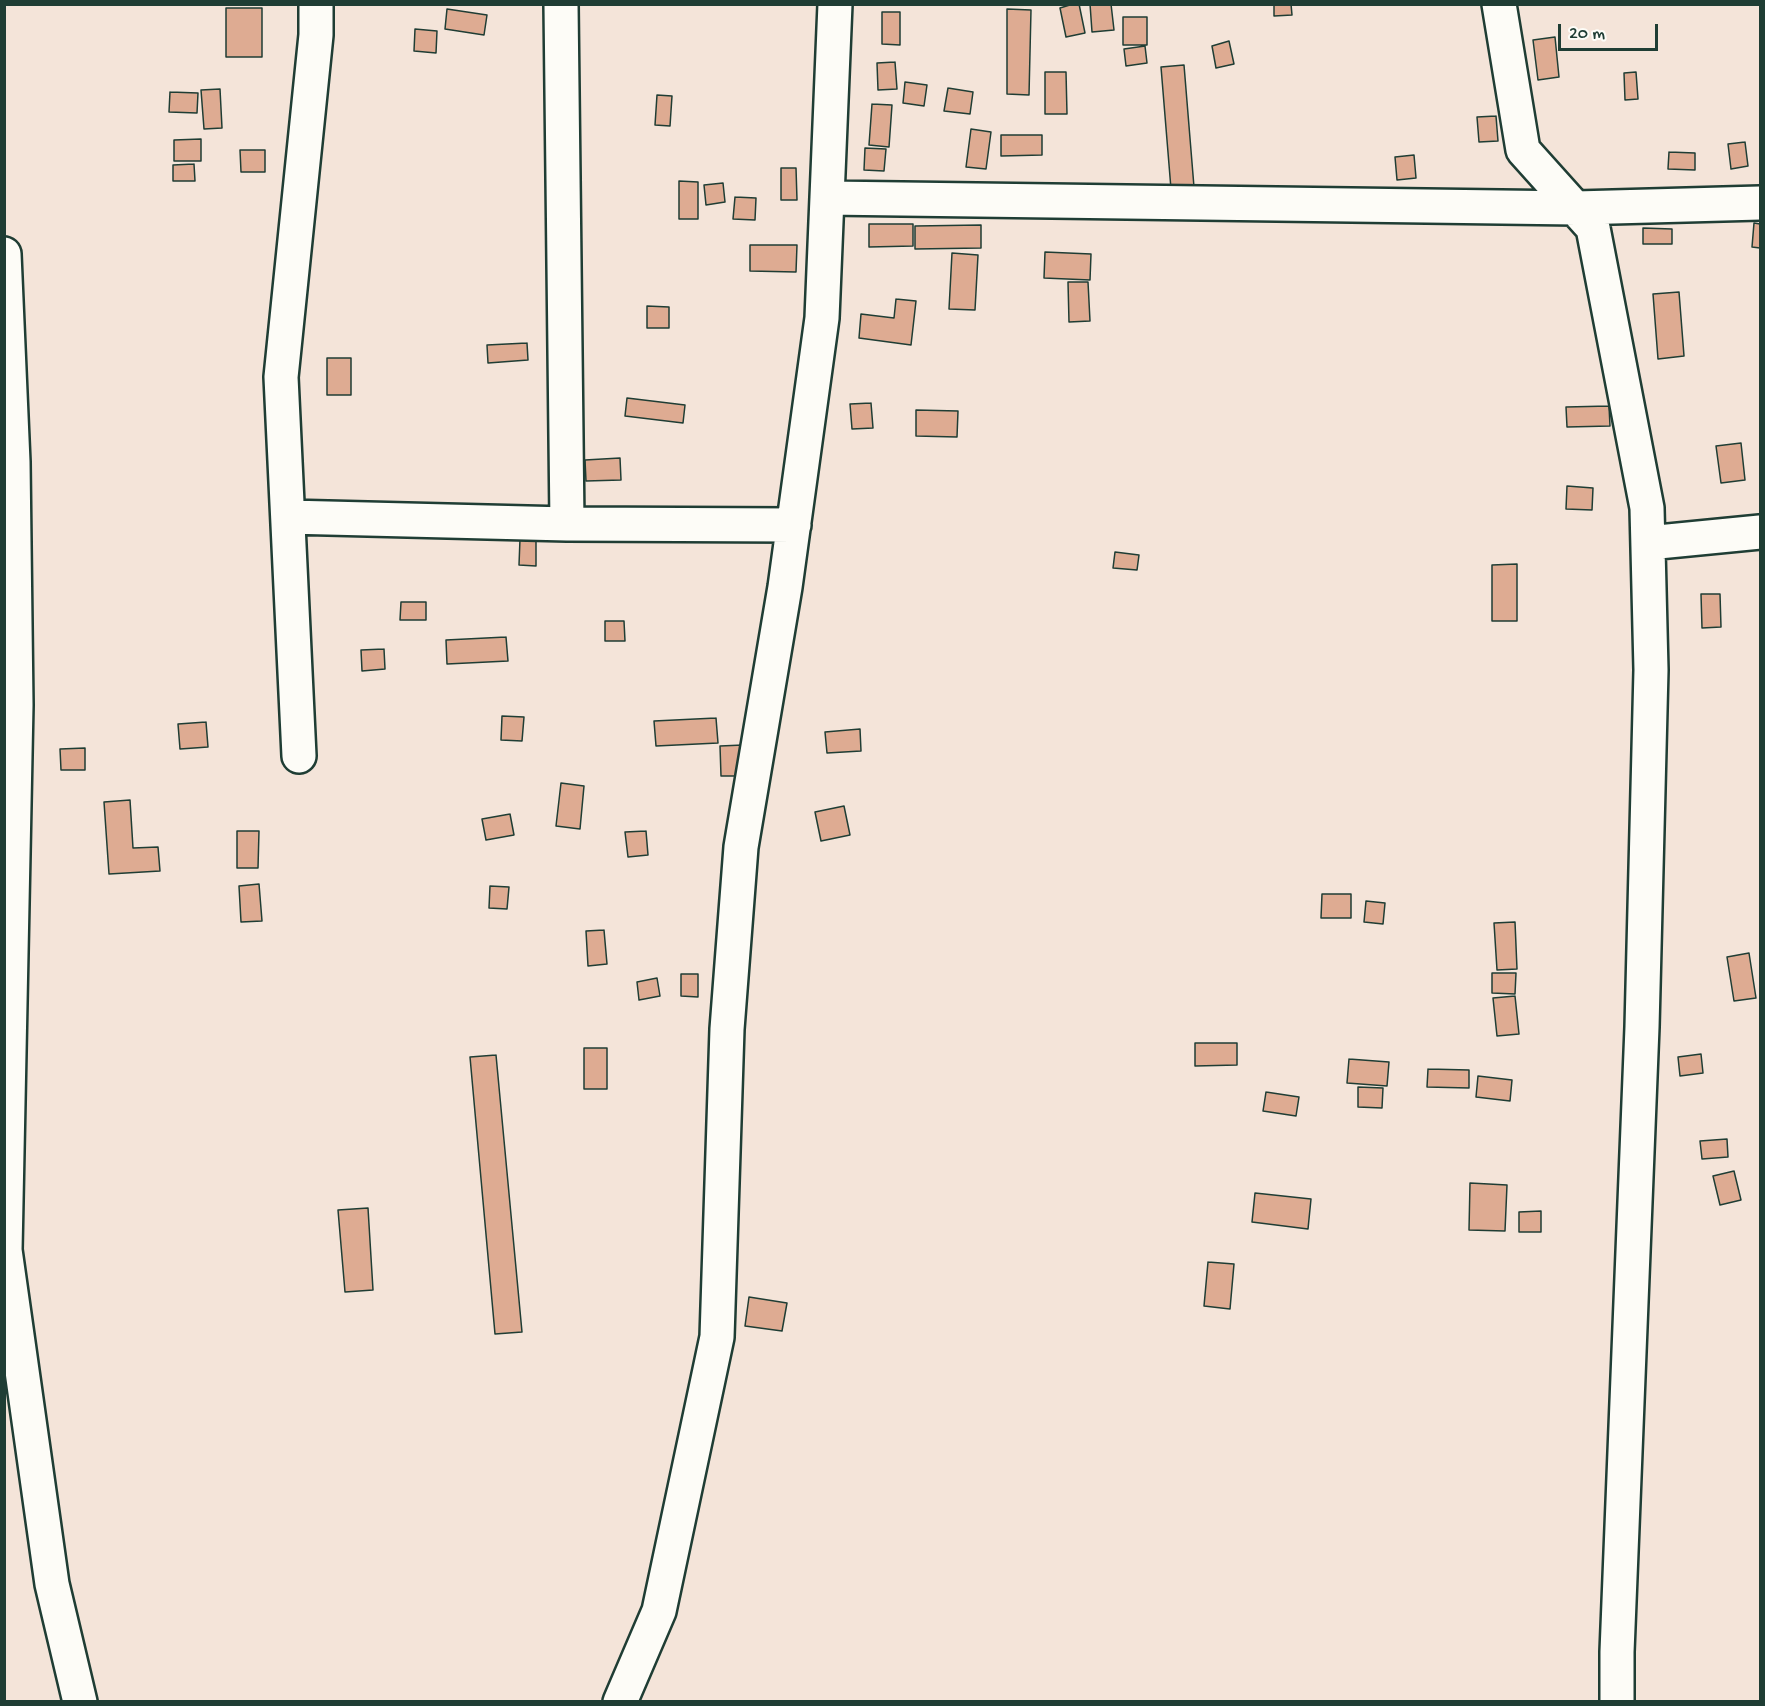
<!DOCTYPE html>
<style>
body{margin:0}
#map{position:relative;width:1765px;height:1706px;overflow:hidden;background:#f4e4d9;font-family:"Gochi Hand",sans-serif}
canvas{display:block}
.frame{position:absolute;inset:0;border:6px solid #1f3d34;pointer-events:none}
.scale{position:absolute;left:1558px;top:24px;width:100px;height:27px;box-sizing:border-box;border:3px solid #1f3d34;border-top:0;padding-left:8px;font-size:18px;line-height:21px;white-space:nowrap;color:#1f3d34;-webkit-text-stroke:4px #fdfcf7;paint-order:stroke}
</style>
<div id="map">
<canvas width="1765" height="1706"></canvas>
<div class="frame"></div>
<div class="scale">20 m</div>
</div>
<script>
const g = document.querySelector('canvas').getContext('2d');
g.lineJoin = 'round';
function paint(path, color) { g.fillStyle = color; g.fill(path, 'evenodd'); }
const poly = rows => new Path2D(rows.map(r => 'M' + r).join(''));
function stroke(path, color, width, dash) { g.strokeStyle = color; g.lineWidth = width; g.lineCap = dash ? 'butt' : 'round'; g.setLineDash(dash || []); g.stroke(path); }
const building = poly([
 [1073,4,1079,4,1085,33,1066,37,1060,8,1073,4],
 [1090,4,1111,4,1114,30,1092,32,1090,4],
 [1274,4,1291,4,1292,15,1274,16,1274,4],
 [226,8,262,8,262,57,226,57,226,8],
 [447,9,487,15,484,35,445,29,447,9],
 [1007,9,1031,10,1029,95,1007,94,1007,9],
 [882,12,900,12,900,45,882,44,882,12],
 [1123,17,1147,17,1147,45,1123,45,1123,17],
 [415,29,437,31,436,53,414,51,415,29],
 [1555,37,1559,77,1538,80,1533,40,1555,37],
 [1229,41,1234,64,1216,68,1212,46,1229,41],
 [1145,46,1147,63,1126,66,1124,49,1145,46],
 [895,62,897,89,878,90,877,63,895,62],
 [1184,65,1194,187,1171,189,1161,67,1184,65],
 [1045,72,1066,72,1067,114,1045,114,1045,72],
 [1636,72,1638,99,1625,100,1624,73,1636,72],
 [905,82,927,85,924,106,903,103,905,82],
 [948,88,973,92,970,114,944,111,948,88],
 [220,89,222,128,204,129,201,90,220,89],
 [170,92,198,93,197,113,169,112,170,92],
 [657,95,672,96,670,126,655,125,657,95],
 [872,104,892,105,889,147,869,145,872,104],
 [1496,116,1498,141,1479,142,1477,117,1496,116],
 [971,129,991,132,986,169,966,167,971,129],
 [1001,135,1042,135,1042,155,1001,156,1001,135],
 [201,139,201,161,174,161,174,140,201,139],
 [1745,142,1748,166,1731,169,1728,144,1745,142],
 [865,148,886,149,884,171,864,170,865,148],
 [240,150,265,150,265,172,241,172,240,150],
 [1669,152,1695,153,1695,170,1668,169,1669,152],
 [1414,155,1416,178,1397,180,1395,157,1414,155],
 [194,164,195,181,173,181,173,165,194,164],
 [781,168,796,168,797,200,781,200,781,168],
 [679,181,698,182,698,219,679,219,679,181],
 [723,183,725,202,706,205,704,185,723,183],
 [735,197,756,198,755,220,733,219,735,197],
 [1754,223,1760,224,1760,248,1752,247,1754,223],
 [869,224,913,224,913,246,869,247,869,224],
 [981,225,981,248,915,249,915,226,981,225],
 [1643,228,1672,229,1672,244,1643,244,1643,228],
 [750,245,797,245,796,272,750,271,750,245],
 [1045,252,1091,254,1090,280,1044,278,1045,252],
 [952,253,978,255,975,310,949,309,952,253],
 [1068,282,1088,282,1090,321,1069,322,1068,282],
 [1679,292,1684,356,1658,359,1653,294,1679,292],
 [896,299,916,301,911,345,859,338,861,314,894,318,896,299],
 [647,306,669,307,669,328,647,328,647,306],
 [527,343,528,360,488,363,487,345,527,343],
 [327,358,351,358,351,395,327,395,327,358],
 [627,398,685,405,683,423,625,416,627,398],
 [871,403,873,428,852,429,850,404,871,403],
 [1609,406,1610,426,1567,427,1566,407,1609,406],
 [916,410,958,411,957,437,916,436,916,410],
 [1741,443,1745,480,1721,483,1716,446,1741,443],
 [620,458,621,480,586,481,585,460,620,458],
 [1567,486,1593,488,1592,510,1566,509,1567,486],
 [520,539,536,540,536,566,519,565,520,539],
 [1115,552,1139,555,1137,570,1113,568,1115,552],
 [1517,564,1517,621,1492,621,1492,565,1517,564],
 [1701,594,1720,594,1721,627,1702,628,1701,594],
 [401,602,426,602,426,620,400,620,401,602],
 [605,621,624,621,625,641,605,641,605,621],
 [506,637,508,661,447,664,446,640,506,637],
 [384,649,385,669,362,671,361,650,384,649],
 [502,716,524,717,522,741,501,740,502,716],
 [716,718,718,743,656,746,654,721,716,718],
 [206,722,208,747,180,749,178,724,206,722],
 [860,729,861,751,827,753,825,732,860,729],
 [743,745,743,776,721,776,720,746,743,745],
 [85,748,85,770,61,770,60,749,85,748],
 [561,783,584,786,580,829,556,826,561,783],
 [130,800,133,848,158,847,160,871,109,874,104,802,130,800],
 [844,806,850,835,821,841,815,812,844,806],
 [510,814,514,835,486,840,482,819,510,814],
 [237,831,259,831,258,868,237,868,237,831],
 [646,831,648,855,628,857,625,832,646,831],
 [259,884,262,921,241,922,239,886,259,884],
 [490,886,509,887,507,909,489,908,490,886],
 [1322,894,1351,894,1351,918,1321,918,1322,894],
 [1366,901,1385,903,1383,924,1364,922,1366,901],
 [1515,922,1517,969,1497,970,1494,923,1515,922],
 [604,930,607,964,588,966,586,931,604,930],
 [1749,953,1756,998,1734,1001,1727,957,1749,953],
 [1492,973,1516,973,1515,994,1492,993,1492,973],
 [681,974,698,974,698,997,681,996,681,974],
 [657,978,660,996,639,1000,637,982,657,978],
 [1515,996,1519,1034,1497,1036,1493,998,1515,996],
 [1195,1043,1237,1043,1237,1065,1195,1066,1195,1043],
 [584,1048,607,1048,607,1089,584,1089,584,1048],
 [1701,1054,1703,1073,1680,1076,1678,1057,1701,1054],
 [496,1055,522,1332,495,1334,470,1057,496,1055],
 [1349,1059,1389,1062,1387,1086,1347,1083,1349,1059],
 [1428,1069,1469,1070,1469,1088,1427,1087,1428,1069],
 [1478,1076,1512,1080,1510,1101,1476,1097,1478,1076],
 [1358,1087,1383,1088,1382,1108,1358,1107,1358,1087],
 [1266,1092,1299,1097,1296,1116,1263,1111,1266,1092],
 [1727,1139,1728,1157,1702,1159,1700,1141,1727,1139],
 [1734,1171,1741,1200,1720,1205,1713,1176,1734,1171],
 [1470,1183,1507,1185,1505,1231,1469,1230,1470,1183],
 [1255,1193,1311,1199,1308,1229,1252,1222,1255,1193],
 [368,1208,373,1290,345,1292,338,1210,368,1208],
 [1541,1211,1541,1232,1519,1232,1519,1212,1541,1211],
 [1208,1262,1234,1264,1230,1309,1204,1306,1208,1262],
 [749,1297,787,1303,782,1331,745,1326,749,1297]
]);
const minor = poly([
 [561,4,567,524],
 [1499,4,1523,150,1593,228,1647,508,1651,670,1642,1027,1617,1652,1617,1702],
 [827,198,1576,208,1760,203],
 [4,254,13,462,16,705,5,1250,52,1584,80,1702],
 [288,517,567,524,794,525],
 [1648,543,1760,532],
 [299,756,281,377,316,35,316,4],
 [620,1702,659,1611,717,1337,727,1029,741,847,785,587,822,318,835,4]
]);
paint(building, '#deab92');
stroke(building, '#1f3d34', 1.5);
stroke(minor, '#1f3d34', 38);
stroke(minor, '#fdfcf7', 33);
</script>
